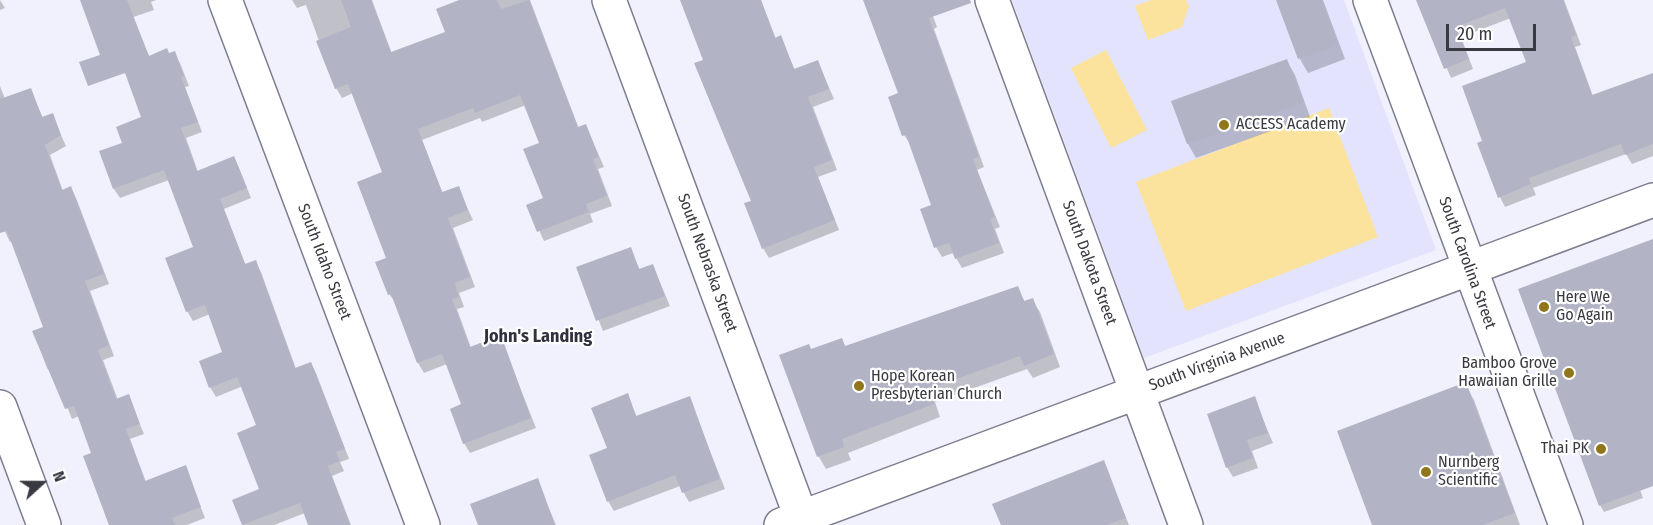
<!DOCTYPE html>
<style>
body{margin:0}
#map{position:relative;width:1653px;height:525px;overflow:hidden;background:#f0f1fc;font-family:"Fira Sans Condensed",sans-serif}
canvas{display:block}
.north{position:absolute;left:12px;top:453px;width:60px;height:60px;-webkit-text-stroke:4px #fff;paint-order:stroke;rotate:69deg;font-size:16px;font-weight:700;line-height:24px;text-align:center;color:#393941}
.north::after{content:'';display:block;margin:auto;width:21px;height:27px;background:#393941;clip-path:polygon(50% 0,100% 100%,50% 72%,0 100%)}
.scale{position:absolute;left:1446px;top:24px;width:90px;height:27px;box-sizing:border-box;border:3px solid #393941;border-top:0;padding-left:8px;font-size:18px;line-height:21px;white-space:nowrap;color:#393941;-webkit-text-stroke:4px #fff;paint-order:stroke}
</style>
<div id="map">
<canvas width="1653" height="525"></canvas>
<div class="north">N</div>
<div class="scale">20 m</div>
</div>
<script>
const g = document.querySelector('canvas').getContext('2d');
g.lineJoin = 'round';
function paint(path, color) { g.fillStyle = color; g.fill(path, 'evenodd'); }
const poly = rows => new Path2D(rows.map(r => 'M' + r).join(''));
function stroke(path, color, width, dash) { g.strokeStyle = color; g.lineWidth = width; g.lineCap = dash ? 'butt' : 'round'; g.setLineDash(dash || []); g.stroke(path); }
function write(font, color, halo, rows, align = 'center') {
  g.font = font + ' "Fira Sans Condensed",sans-serif'; g.lineWidth = 4.5; g.setLineDash([]); g.textBaseline = 'middle'; g.strokeStyle = halo; g.fillStyle = color; for (const [text, x, y, turn = 0] of rows) {
    g.save(); g.translate(x, y); g.rotate((+turn || 0) * Math.PI / 180); g.textAlign = isNaN(turn) ? turn : align; if (halo) g.strokeText(text, 0, 0); g.fillText(text, 0, 0); g.restore();
  }
}
const built = poly([
 [1012,0,1344,0,1436,250,1144,358]
]);
const green = poly([
 [1151,0,1186,0,1189,6,1182,27,1148,40,1135,6],
 [1106,50,1147,130,1111,148,1071,68],
 [1329,108,1378,237,1186,311,1136,182]
]);
const shadow = poly([
 [0,0,5,8,0,10],
 [82,0,156,0,151,2,154,10,95,30],
 [292,0,372,0,392,54,446,33,462,0,530,0,579,129,586,126,604,167,598,169,612,206,590,214,593,222,544,241,528,205,545,199,541,144,526,105,482,122,480,118,422,140,443,194,458,188,473,220,453,228,475,287,459,293,464,307,457,309,471,348,500,337,536,428,470,453,464,443,463,405,447,364,424,373,418,363,396,303,389,294,384,173,353,93,342,98,336,88,306,5,297,8],
 [682,0,761,0,776,39,780,37,795,70,818,62,834,99,813,107,837,170,818,177,839,230,769,258,763,248,753,201],
 [865,0,927,0,937,27,934,29,984,167,977,170,1000,227,995,229,1004,253,962,268,953,253,942,257,936,247,933,206,911,145,904,135,900,94],
 [1278,0,1323,0,1345,59,1308,73,1300,59],
 [1417,0,1564,0,1581,45,1575,47,1593,96,1653,74,1653,156,1632,164,1626,154,1533,188,1536,195,1505,207,1500,197,1484,142,1528,63,1511,18,1461,37,1473,69,1451,78],
 [144,47,150,57,174,53,180,63,189,86,185,87,202,132,186,138,198,172,234,158,239,168,251,198,224,209,246,266,255,262,261,272,296,369,311,363,316,373,349,459,340,462,344,471,332,476,351,525,310,525,305,513,274,525,243,525,234,501,261,490,258,426,243,386,216,397,210,387,224,353,210,314,193,321,187,311,195,248,169,180,120,198,114,189,124,144,143,118],
 [1287,61,1295,75,1310,117,1196,158,1188,144,1173,102],
 [0,86,5,99,30,89,43,118,52,115,66,146,50,155,63,191,71,188,76,198,109,284,90,291,114,356,103,360,118,400,128,396,144,434,130,439,146,482,185,467,205,518,187,525,109,525,85,457,93,454,79,416,72,419,55,378,47,368,34,332,45,328,12,241,10,242,0,221],
 [1653,241,1653,479,1638,484,1643,498,1604,512,1600,505],
 [630,249,640,270,653,266,670,306,603,331,578,268],
 [1017,288,1025,302,1032,300,1040,312,1060,367,1033,378,1027,369,935,402,940,417,848,453,851,460,826,469,819,457,781,356,812,351,842,340,846,348],
 [1465,384,1474,400,1520,525,1373,525],
 [627,395,637,417,689,398,725,489,689,502,680,486,614,511,608,501,609,449],
 [1254,398,1273,443,1252,451,1258,468,1233,477,1227,467],
 [1103,462,1129,525,1002,525],
 [537,480,556,525,479,525]
]);
const building = poly([
 [80,0,127,0,149,56,167,48,169,53,175,51,184,76,181,77,198,122,181,128,197,171,234,156,247,188,220,199,245,264,256,260,295,368,311,362,345,449,336,452,340,461,328,466,350,525,308,525,300,503,242,525,232,500,259,489,237,433,256,425,237,377,209,388,199,361,222,352,205,305,186,312,165,258,193,247,164,170,113,189,99,151,122,143,116,127,141,117,125,73,88,86,79,62,100,55],
 [341,0,371,0,391,52,445,32,436,9,459,0,497,0,501,9,529,0,578,127,586,124,599,157,593,159,607,196,586,204,589,212,537,232,526,205,543,198,523,149,539,143,520,95,475,113,473,108,418,129,442,192,459,186,468,210,448,218,470,277,455,283,459,297,452,299,470,347,501,335,531,418,463,444,450,409,461,404,442,354,417,363,391,294,388,295,375,262,386,258,357,182,382,172,348,84,335,89,316,41,351,27],
 [680,0,761,0,775,38,781,35,794,69,818,60,829,89,808,97,832,160,814,167,835,220,762,249,744,203,751,201,694,63,703,60],
 [863,0,970,0,971,3,929,18,979,157,973,159,995,217,990,219,999,243,955,259,949,243,934,248,920,209,931,205,906,135,902,136,888,97,898,93],
 [1276,0,1321,0,1338,45,1298,59],
 [1416,0,1563,0,1576,35,1571,37,1592,95,1653,73,1653,144,1625,155,1621,144,1529,178,1531,184,1498,198,1477,143,1482,141,1462,86,1526,62,1505,8,1456,27,1469,59,1444,69],
 [1287,59,1303,103,1187,144,1171,101],
 [31,88,42,117,53,113,61,135,45,145,62,190,71,186,104,274,85,281,109,345,98,350,116,399,129,394,140,424,126,429,145,481,186,465,201,507,172,518,175,525,109,525,83,456,91,453,74,406,65,409,32,331,43,327,7,231,0,233,0,99],
 [1653,239,1653,486,1599,506,1518,289],
 [631,247,639,269,653,264,665,296,596,321,576,267],
 [1018,286,1024,301,1033,298,1054,354,1024,366,1020,356,929,389,934,404,842,439,844,447,817,457,779,355,809,344,811,349,842,338,845,346],
 [1466,382,1515,513,1483,525,1372,525,1337,431],
 [628,393,636,416,690,396,720,479,682,493,675,475,607,502,589,455,607,448,591,408],
 [1255,396,1268,433,1247,440,1253,458,1226,468,1207,414],
 [1104,460,1126,518,1107,525,1001,525,992,504],
 [538,478,555,525,478,525,470,504]
]);
const minor = poly([
 [225,0,423,525],
 [609,0,804,525],
 [992,0,1186,525],
 [1370,0,1566,525],
 [0,407,44,525],
 [781,525,1653,200]
]);
const markers = [
 [1224,125,6,"#90751b"],
 [1544,307,6,"#90751b"],
 [1569,373,6,"#90751b"],
 [859,386,6,"#90751b"],
 [1601,449,6,"#90751b"],
 [1426,472,6,"#90751b"]
];
const poiNames = [
 ["ACCESS Academy",1236,125],
 ["Here We",1556,298],
 ["Go Again",1556,316],
 ["Bamboo Grove",1557,364,"right"],
 ["Hawaiian Grille",1557,382,"right"],
 ["Hope Korean",871,377],
 ["Presbyterian Church",871,395],
 ["Thai PK",1589,449,"right"],
 ["Nurnberg",1438,463],
 ["Scientific",1438,481]
];
const streetNames = [
 ["South Idaho Street",324,262,69],
 ["South Nebraska Street",707,263,70],
 ["South Dakota Street",1089,263,70],
 ["South Carolina Street",1467,263,70],
 ["South Virginia Avenue",1217,362,-20]
];
const neighbourhoodNames = [
 ["John's Landing",538,337]
];
paint(built, '#e3e3fe');
paint(green, '#fbe39e');
paint(shadow, '#0003');
paint(building, '#b3b3c6');
stroke(minor, '#7d7d8f', 36);
stroke(minor, '#fff', 33);
for (const [x, y, r, color] of markers) { const dot = new Path2D(); dot.arc(x, y, r, 0, 2 * Math.PI); g.fillStyle = color; g.fill(dot); stroke(dot, '#fff', 2); }
write('16px', '#393941', '#fff', poiNames, 'left');
write('16px', '#393941', '#fff', streetNames);
write('bold 18px', '#313140', '#fff', neighbourhoodNames);
</script>
